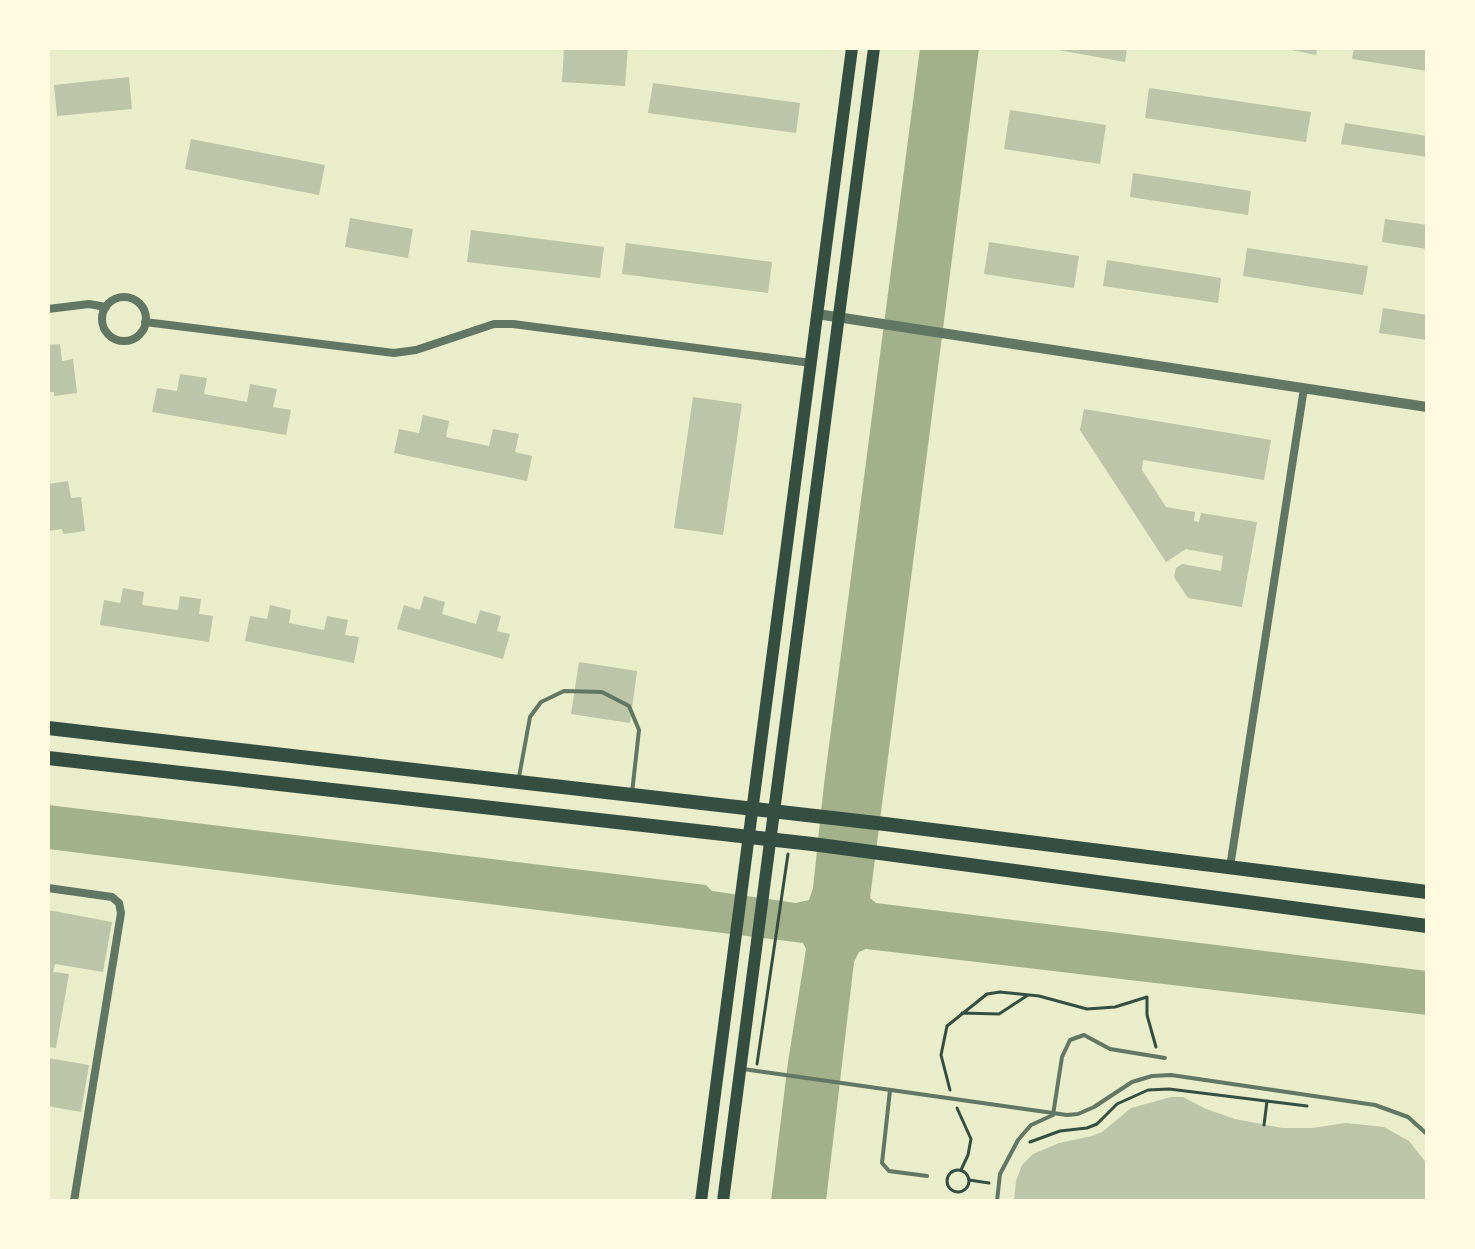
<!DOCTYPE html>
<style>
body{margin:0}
#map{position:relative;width:1475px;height:1249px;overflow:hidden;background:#e9edc9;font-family:Raleway,sans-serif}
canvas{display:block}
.frame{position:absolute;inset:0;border:50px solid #fefae0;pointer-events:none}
</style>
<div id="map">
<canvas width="1475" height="1249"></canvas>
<div class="frame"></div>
</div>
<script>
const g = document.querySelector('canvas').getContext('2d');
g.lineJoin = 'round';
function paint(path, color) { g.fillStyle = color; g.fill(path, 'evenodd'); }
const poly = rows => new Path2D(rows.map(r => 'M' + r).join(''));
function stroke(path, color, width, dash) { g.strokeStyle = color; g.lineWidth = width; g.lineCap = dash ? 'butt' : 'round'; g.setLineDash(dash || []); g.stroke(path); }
const water = poly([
 [920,48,979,48,870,898,876,903,1427,971,1427,1015,866,949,859,952,854,962,826,1201,771,1201,788,1062,806,949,803,943,48,849,48,805,706,885,712,891,796,903,809,900,813,888,824,784]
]);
const building = poly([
 [564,48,628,48,625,86,562,82],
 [1047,48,1127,48,1125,62],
 [1282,48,1317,48,1316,55],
 [1354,48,1427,50,1427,71,1352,59],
 [129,77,132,109,57,116,54,85],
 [653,83,800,103,796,133,648,113],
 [1149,88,1311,112,1306,142,1145,118],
 [1010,110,1106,125,1100,164,1004,149],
 [1345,123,1427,136,1427,157,1341,144],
 [191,139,325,165,319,195,185,169],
 [1133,173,1251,191,1248,215,1130,197],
 [350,218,413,229,408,258,345,247],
 [1385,219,1427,225,1427,249,1382,242],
 [471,230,604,247,600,278,467,262],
 [989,242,1079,256,1074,288,984,274],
 [626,243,772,262,768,293,622,274],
 [1247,248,1368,266,1363,295,1243,276],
 [1107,260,1221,278,1218,303,1103,286],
 [1383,308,1427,315,1427,340,1379,333],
 [60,344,62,361,73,359,77,393,54,396,54,392,48,392,48,345],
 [180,374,207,378,204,394,247,402,250,384,277,389,273,407,291,410,286,435,152,412,157,388,177,391],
 [693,397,742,404,723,535,674,528],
 [1084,409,1271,440,1264,480,1143,460,1142,470,1166,507,1195,512,1194,521,1199,522,1201,513,1257,522,1242,607,1188,598,1174,577,1176,568,1182,564,1221,571,1223,556,1186,549,1166,562,1080,430],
 [423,415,449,421,446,437,489,446,493,429,519,434,515,452,532,456,527,481,394,453,399,429,419,433],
 [68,481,71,498,81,497,85,531,63,534,62,529,48,531,48,484],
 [123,588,144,592,142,605,178,610,180,596,201,599,199,614,213,616,209,642,100,625,104,600,120,603],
 [424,596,445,602,442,614,476,624,480,610,501,616,497,631,510,634,503,659,397,629,404,605,420,610],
 [270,605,291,610,289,623,324,630,327,616,348,620,345,635,359,637,354,663,245,641,250,616,267,619],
 [579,662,637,671,630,723,571,714],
 [48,910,112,922,103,972,55,964,53,972,69,974,56,1048,48,1047],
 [48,1058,89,1065,81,1112,48,1106],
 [1171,1097,1183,1097,1206,1109,1235,1119,1282,1128,1312,1128,1346,1123,1384,1127,1409,1141,1427,1164,1427,1201,1014,1201,1016,1181,1022,1165,1033,1154,1059,1143,1092,1136,1102,1132,1131,1108]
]);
const path = poly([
 [962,1013,999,1014,1028,995],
 [757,1064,788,854],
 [950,1090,941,1055,947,1026,987,994,1000,992,1039,996,1087,1009,1115,1007,1147,997,1147,1015,1156,1047],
 [957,1108,971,1139,968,1155,961,1170],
 [1264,1125,1267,1101],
 [1030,1142,1060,1131,1087,1128,1097,1124,1117,1104,1148,1090,1169,1089,1307,1106],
 '947 1181a11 11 0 1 1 22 0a11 11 0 1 1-22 0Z',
 [969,1180,989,1183]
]);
const service = poly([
 [519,777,530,717,541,702,564,691,602,692,629,706,639,730,632,793],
 [743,1069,1067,1115,1078,1114,1094,1107,1132,1082,1152,1076,1171,1075,1375,1105,1408,1117,1427,1134],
 [890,1090,882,1163,889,1171,927,1176],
 [997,1201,1000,1174,1018,1140,1031,1125,1053,1115,1062,1057,1070,1040,1084,1035,1110,1049,1165,1058]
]);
const minor = poly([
 '102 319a22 22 0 1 1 44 0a22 22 0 1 1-44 0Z',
 [48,309,89,304,106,307],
 [145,322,394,353,416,350,494,324,513,324,811,363],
 [1230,867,1304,388],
 [48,888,112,897,119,903,121,913,74,1201]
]);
const tertiary = poly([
 [817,314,1427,407]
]);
const secondary = poly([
 [701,1201,852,48],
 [723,1201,874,48]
]);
const primary = poly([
 [48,728,885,824,1427,892],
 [48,758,812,844,1427,926]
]);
paint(water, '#a3b18a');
paint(building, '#bcc5a7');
stroke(path, '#344e41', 3);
stroke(service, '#617663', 4);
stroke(minor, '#617663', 8);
stroke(tertiary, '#617663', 10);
stroke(secondary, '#344e41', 12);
stroke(primary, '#344e41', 14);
</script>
